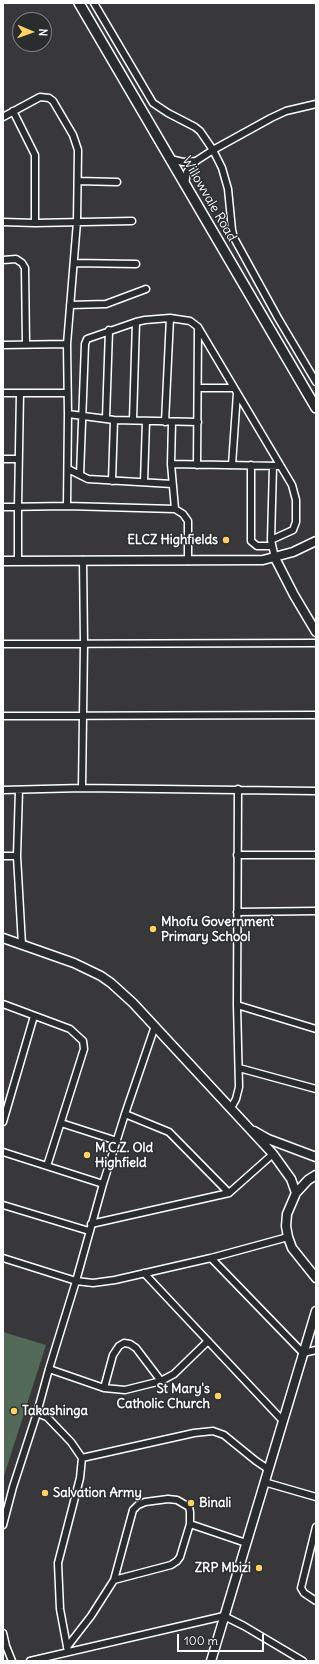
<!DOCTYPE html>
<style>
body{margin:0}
#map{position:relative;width:319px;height:1664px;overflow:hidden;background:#38373a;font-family:Delius,sans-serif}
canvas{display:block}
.frame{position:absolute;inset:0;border:4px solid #fff;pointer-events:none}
.north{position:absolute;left:12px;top:12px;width:40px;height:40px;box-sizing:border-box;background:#2a2d2e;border:1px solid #7f8182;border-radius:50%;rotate:92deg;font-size:11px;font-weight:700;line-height:16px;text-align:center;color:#fff}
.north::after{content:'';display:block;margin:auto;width:14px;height:18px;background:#ffd166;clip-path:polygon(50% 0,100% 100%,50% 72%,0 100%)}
.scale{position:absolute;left:177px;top:1634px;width:87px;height:18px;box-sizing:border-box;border:2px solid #fff;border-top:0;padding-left:5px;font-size:12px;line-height:14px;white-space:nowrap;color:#fff;-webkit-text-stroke:3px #2a2d2e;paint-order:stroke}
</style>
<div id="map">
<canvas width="319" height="1664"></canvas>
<div class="frame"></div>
<div class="north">N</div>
<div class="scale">100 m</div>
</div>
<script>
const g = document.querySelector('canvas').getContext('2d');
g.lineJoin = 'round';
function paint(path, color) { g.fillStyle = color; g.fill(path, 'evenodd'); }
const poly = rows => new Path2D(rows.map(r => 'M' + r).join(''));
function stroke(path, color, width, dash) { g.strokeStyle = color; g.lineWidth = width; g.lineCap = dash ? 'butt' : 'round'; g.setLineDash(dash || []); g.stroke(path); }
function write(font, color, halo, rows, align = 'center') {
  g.font = font + ' Delius,sans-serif'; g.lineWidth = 3; g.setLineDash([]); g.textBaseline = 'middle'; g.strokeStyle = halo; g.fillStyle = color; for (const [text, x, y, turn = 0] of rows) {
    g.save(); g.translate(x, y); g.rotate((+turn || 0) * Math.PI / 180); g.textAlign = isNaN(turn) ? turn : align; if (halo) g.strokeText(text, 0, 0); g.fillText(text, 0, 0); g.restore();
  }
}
const green = poly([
 [3,1332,46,1345,4,1476,3,1476]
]);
const minor = poly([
 [94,3,153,103,168,113,195,127,200,131,213,150,222,168,228,189,232,230,234,238,278,318,316,382],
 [13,111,35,155,35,223],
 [3,117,40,97,49,98,53,101,73,135,78,150,77,222,67,344,68,414,67,506],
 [170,159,183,162,196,161],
 [78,181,117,182],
 [185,184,187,172,196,161,213,150,271,118,286,111,316,104],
 [3,222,35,223,132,221],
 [3,260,16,259,22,263,25,268,26,344],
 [74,263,136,264],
 [70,305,106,304,146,289],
 [3,345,67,344],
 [198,388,234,388],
 [3,393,67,393],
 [68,414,114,420,198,422],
 [106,418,109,330],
 [133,420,136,322],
 [165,422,170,318],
 [172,422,171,464,175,509],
 [3,459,18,459],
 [171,464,280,466],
 [197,465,198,328],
 [232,465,237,393],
 [251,465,251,541,257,546,272,546],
 [273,466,271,540,275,558],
 [68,469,88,479,172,484],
 [80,475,85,344,87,339,136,322,145,320,170,318,190,321,198,327,292,485,296,500,296,522,293,530,271,540],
 [112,481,114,420],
 [144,482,146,421],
 [3,507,67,506,175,509,183,514,188,521,188,561],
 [18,561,18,507,20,393],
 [3,644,316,643],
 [3,716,316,715],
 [82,788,84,644,83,560],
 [3,790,82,788,316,791],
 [19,790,17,856,22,945],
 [237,855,316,855],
 [3,856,17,856],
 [237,912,316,911],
 [3,1004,70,1029,83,1041,84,1049,47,1166],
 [237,1005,316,1029],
 [239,1068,316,1089],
 [231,1108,236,1099,239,1087,237,1005,238,789],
 [125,1114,169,1132,229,1193],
 [3,1122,34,1016],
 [61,1123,117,1141],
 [3,1152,103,1184],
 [3,1205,89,1231],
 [91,1224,229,1193,273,1154],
 [3,1258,76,1281,93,1283,115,1280,211,1258,288,1237],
 [211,1258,303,1353,316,1350],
 [144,1273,283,1421],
 [49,1369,104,1388,125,1390,161,1381,174,1374,208,1341],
 [104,1388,113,1355,119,1346,124,1343,130,1344,136,1348,161,1381],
 [37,1413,47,1417,71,1442,82,1458,80,1478,58,1563,60,1609,68,1652],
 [82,1458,194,1433,213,1431,224,1435,256,1461,268,1469],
 [264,1482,316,1497],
 [3,1525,13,1487,37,1413,49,1369,76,1281,103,1184,125,1114,155,1026],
 [316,1527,301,1588,304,1593,316,1601],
 [114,1580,171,1565,177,1561,180,1557,190,1524,246,1543],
 [3,1633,6,1646,12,1661],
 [67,1647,91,1616,114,1580,133,1510,138,1505,145,1502,168,1499,177,1500,189,1507,190,1512,190,1524],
 [30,1661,224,1616,244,1626,303,1661]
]);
const tertiary = poly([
 [275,558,294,595,316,632],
 [3,561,263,560,293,552,316,541],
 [3,938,74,963,101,976,111,983,133,1003,273,1154,291,1179,296,1193],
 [254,1131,268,1139,316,1157],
 [316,1175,308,1180,296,1193,287,1214,286,1226,288,1237,292,1248,316,1278],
 [211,1661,316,1311]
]);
const secondary = poly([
 [79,3,316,408]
]);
const markers = [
 [226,540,4,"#ffd166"],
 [153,929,4,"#ffd166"],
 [87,1155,4,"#ffd166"],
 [218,1396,4,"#ffd166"],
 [14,1411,4,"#ffd166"],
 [45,1493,4,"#ffd166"],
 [191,1503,4,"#ffd166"],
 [259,1568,4,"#ffd166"]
];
const streetNames = [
 ["Willowvale Road",209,199,60]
];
const poiNames = [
 ["ELCZ Highfields",218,540,"right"],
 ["Mhofu Government",161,922],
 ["Primary School",161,937],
 ["M.C.Z. Old",95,1148],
 ["Highfield",95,1163],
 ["St Mary's",210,1389,"right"],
 ["Catholic Church",210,1404,"right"],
 ["Takashinga",22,1411],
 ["Salvation Army",53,1493],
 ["Binali",199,1503],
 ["ZRP Mbizi",251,1568,"right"]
];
paint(green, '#526a57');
stroke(minor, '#fff', 9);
stroke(tertiary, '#fff', 11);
stroke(secondary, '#fff', 12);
stroke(minor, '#2a2d2e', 6);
stroke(tertiary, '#2a2d2e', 8);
stroke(secondary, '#2a2d2e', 9);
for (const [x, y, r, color] of markers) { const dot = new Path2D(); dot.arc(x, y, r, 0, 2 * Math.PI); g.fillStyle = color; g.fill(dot); stroke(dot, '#2a2d2e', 1.5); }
write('13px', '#fff', '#2a2d2e', streetNames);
write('bold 13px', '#fff', '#2a2d2e', poiNames, 'left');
</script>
